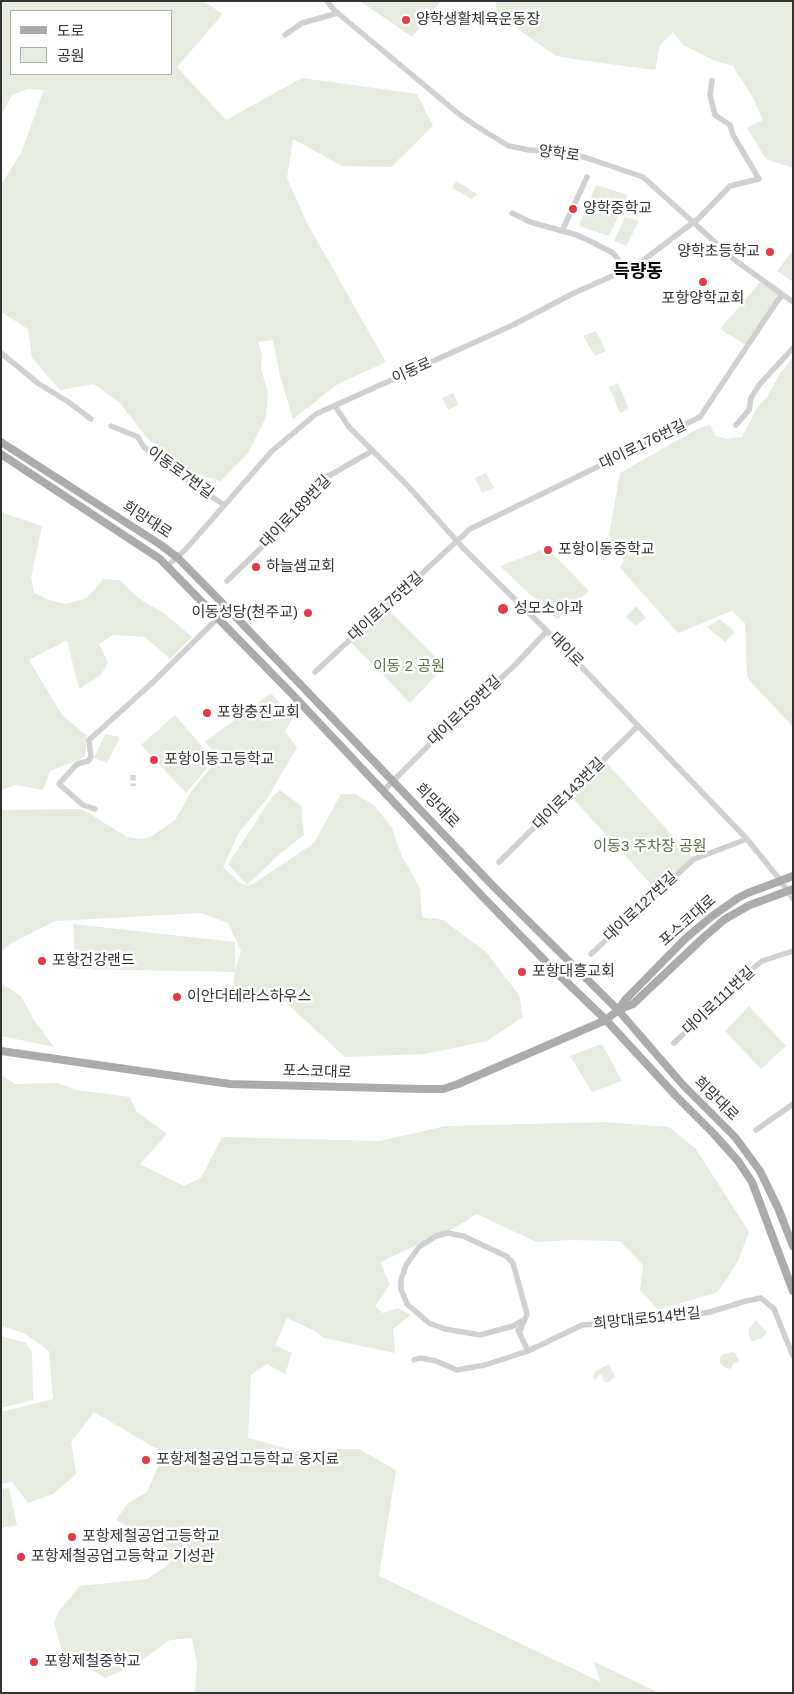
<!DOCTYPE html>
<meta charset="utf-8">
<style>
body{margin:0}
#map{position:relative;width:794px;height:1694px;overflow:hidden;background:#fff;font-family:Arial,"Noto Sans KR",sans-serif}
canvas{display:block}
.frame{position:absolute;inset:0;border:2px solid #333;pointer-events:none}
.legend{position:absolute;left:10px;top:10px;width:162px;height:65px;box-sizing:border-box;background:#fff;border:1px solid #adadad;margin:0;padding:6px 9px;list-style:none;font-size:15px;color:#333}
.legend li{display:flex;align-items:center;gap:10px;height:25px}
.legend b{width:25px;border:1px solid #adadad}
</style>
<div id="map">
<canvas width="794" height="1694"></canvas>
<div class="frame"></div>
<ul class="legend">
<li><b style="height:6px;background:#ababab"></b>도로</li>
<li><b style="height:14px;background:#e6ecdf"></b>공원</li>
</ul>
</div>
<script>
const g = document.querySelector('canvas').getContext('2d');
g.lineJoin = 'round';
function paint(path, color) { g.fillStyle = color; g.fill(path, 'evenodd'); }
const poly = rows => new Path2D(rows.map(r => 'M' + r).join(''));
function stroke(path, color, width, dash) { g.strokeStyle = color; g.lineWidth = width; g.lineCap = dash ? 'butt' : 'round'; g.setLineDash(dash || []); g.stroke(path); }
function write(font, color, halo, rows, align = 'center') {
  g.font = font + ' Arial,"Noto Sans KR",sans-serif'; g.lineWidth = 5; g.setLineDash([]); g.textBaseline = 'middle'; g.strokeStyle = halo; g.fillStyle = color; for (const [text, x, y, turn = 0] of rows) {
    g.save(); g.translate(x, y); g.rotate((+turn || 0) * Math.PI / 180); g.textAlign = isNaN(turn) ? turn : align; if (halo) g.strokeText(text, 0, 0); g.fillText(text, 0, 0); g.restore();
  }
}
const green = poly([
 [1,1,203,1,223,14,177,67,226,120,302,78,417,94,433,126,391,167,342,166,293,139,287,178,307,223,386,362,338,384,293,419,280,376,273,340,258,342,262,355,261,369,268,393,266,417,248,453,221,481,192,473,147,438,120,403,94,384,60,390,32,358,28,329,1,312,1,185,21,153,44,90,28,89,12,95,1,116],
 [11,11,171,11,171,74,11,74],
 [360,1,441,1,412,37],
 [496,1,793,1,793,168,766,159,747,128,763,120,753,98,733,66,713,60,683,45,673,32,660,45,655,70,580,60,556,56,515,27,497,19],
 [456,181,477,194,472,199,452,188],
 [596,185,628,195,609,236,579,226],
 [625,217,639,221,626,246,614,241],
 [793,250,793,282,777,271],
 [762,280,783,295,746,345,720,329],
 [596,331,606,351,595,356,583,336],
 [793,357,793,727,750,681,747,676,745,623,732,611,678,633,620,568,624,560,609,535,620,473,699,428,710,425,715,436,726,439,742,437,757,408,768,396,779,375],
 [618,383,629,409,620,413,609,387],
 [453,393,459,405,448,410,442,398],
 [486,473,494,488,482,493,475,478],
 [1,512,42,526,31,578,34,593,49,600,66,604,87,598,103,579,119,580,141,600,164,613,192,637,170,659,145,637,113,635,99,644,108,662,101,675,79,689,67,640,29,660,62,715,87,736,85,757,50,771,43,790,16,785,1,790],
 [547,548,589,591,557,620,500,566],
 [636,606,646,618,636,626,626,617],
 [385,607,445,666,410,703,349,640],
 [720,619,735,632,725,642,707,627],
 [271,693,293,718,285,731,297,748,266,800,238,834,223,867,239,882,248,886,259,880,314,843,341,794,355,794,374,805,392,828,401,854,420,889,422,917,443,920,486,952,519,995,523,1017,487,1041,425,1054,345,1057,281,998,243,1003,233,982,235,972,76,969,73,924,235,942,235,971,241,951,228,923,201,913,55,921,10,944,1,952,1,810,82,809,127,837,142,839,152,836,175,820,191,792,219,757,205,742],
 [175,715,214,760,186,793,141,745],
 [105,734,120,737,107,763,94,758],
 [603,759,694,859,658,892,568,793],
 [280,790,301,806,304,835,281,853,247,885,228,864,273,796],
 [1,983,21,996,34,1020,54,1047,1,1036],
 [749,1006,786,1046,761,1069,725,1031],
 [602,1044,622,1081,592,1092,570,1056],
 [1,1075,15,1084,57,1083,77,1090,130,1097,136,1111,167,1134,140,1164,184,1186,201,1178,222,1137,380,1141,446,1126,606,1122,669,1127,696,1149,749,1232,738,1261,718,1292,658,1310,640,1290,643,1265,620,1241,570,1240,536,1242,477,1214,456,1227,380,1262,390,1285,375,1306,382,1313,398,1308,411,1315,393,1329,395,1353,324,1338,315,1331,287,1318,275,1345,292,1353,285,1374,267,1364,251,1375,248,1438,315,1456,339,1449,359,1449,396,1470,379,1576,601,1682,593,1661,659,1693,195,1693,197,1664,192,1638,170,1640,135,1665,105,1678,62,1651,54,1623,59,1611,80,1586,147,1579,168,1565,170,1551,116,1520,128,1503,147,1492,164,1453,94,1412,71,1442,76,1474,53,1494,28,1503,12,1482,1,1484,1,1412,53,1399,49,1351,24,1333,1,1326],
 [756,1320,767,1333,762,1338,751,1342,748,1330],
 [1,1336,26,1343,32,1353,33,1400,1,1408],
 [734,1352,739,1360,738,1362,733,1364,731,1369,723,1367,720,1363,720,1358,723,1354],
 [609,1364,615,1377,607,1383,604,1381,602,1375,599,1374,597,1379,594,1380,593,1376,596,1371],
 [9,1488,17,1525,1,1528,1,1489]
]);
const minorTunnel = poly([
 [133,775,133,786]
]);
const minor = poly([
 [327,1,334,10,423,84,460,115,484,131,509,146,529,150,567,152,593,160,643,177,736,261,793,302],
 [285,35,302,23,338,13],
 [512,213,530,222,577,235,592,242,613,253,626,270],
 [562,231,587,177],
 [1,353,39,384,67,401,91,419],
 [335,406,349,427,408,486,463,548,547,631,747,839,780,880,793,899],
 [736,425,749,410,751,398,759,385,793,348],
 [111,426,138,437,143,446,170,468,224,505],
 [167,566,185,550,272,451,316,414,513,325,572,294,637,265,699,218,730,186,759,179,733,135,730,125,715,115,710,95,712,81],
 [227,581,261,548,291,513,327,477,372,451],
 [315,672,470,529,700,417,778,300,783,295],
 [383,791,438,736,514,666,547,631],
 [95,809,83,805,59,784,77,764,88,761,91,757,89,740,151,684,218,618],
 [499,862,638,726],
 [591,954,694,859,747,839],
 [674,1043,743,977,762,961,793,951],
 [756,1130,793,1104],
 [518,1330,528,1351],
 [520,1331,527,1314,513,1263,506,1256,463,1236,448,1233,436,1236,419,1247,406,1265,401,1280,401,1289,407,1304,429,1323,445,1329,480,1335,513,1326,524,1320],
 [414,1360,420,1358,436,1361,457,1370,485,1365,528,1351,582,1325,658,1320,710,1312,746,1301,761,1298,774,1309,793,1356]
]);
const major = poly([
 [1,442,161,545,178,558,233,614,494,887,618,1010,683,1085,735,1137,760,1171,778,1208,793,1246],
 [1,454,160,559,291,693,481,895,554,970,606,1020,676,1096,714,1134,738,1161,752,1182,793,1291],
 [618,1010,633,1004,703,938,725,919,750,905,793,889],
 [1,1051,230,1084,422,1089,443,1089,458,1084,606,1020,618,1010,625,1000,686,938,711,917,738,898,748,893,793,876]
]);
const markers = [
 [406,20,5,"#e63946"],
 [573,209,5,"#e63946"],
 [770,252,5,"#e63946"],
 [703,282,5,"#e63946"],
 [548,550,5,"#e63946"],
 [256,567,5,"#e63946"],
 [503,609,6,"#e63946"],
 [308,613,5,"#e63946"],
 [207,713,5,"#e63946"],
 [154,760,5,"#e63946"],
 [42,961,5,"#e63946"],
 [522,972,5,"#e63946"],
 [177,997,5,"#e63946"],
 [146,1460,5,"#e63946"],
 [72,1537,5,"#e63946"],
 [21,1557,5,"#e63946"],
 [34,1662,5,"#e63946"]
];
const poiNames = [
 ["양학생활체육운동장",416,20],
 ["양학중학교",583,209],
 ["양학초등학교",760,252,"right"],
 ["포항양학교회",703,299,"center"],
 ["포항이동중학교",558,550],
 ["하늘샘교회",266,567],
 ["성모소아과",514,609],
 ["이동성당(천주교)",298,613,"right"],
 ["포항충진교회",217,713],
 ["포항이동고등학교",164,760],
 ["포항건강랜드",52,961],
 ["포항대흥교회",532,972],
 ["이안더테라스하우스",187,997],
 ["포항제철공업고등학교 웅지료",156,1460],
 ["포항제철공업고등학교",82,1537],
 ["포항제철공업고등학교 기성관",31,1557],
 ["포항제철중학교",44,1662]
];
const streetNames = [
 ["양학로",559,154,8],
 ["이동로",412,371,-24],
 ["대이로176번길",643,445,-26],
 ["이동로7번길",180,473,36],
 ["대이로189번길",296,512,-46],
 ["희망대로",147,520,33],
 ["대이로175번길",386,607,-42],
 ["대이로",566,650,46],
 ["대이로159번길",465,711,-43],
 ["대이로143번길",569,794,-45],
 ["희망대로",437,806,46],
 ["대이로127번길",641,907,-43],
 ["포스코대로",688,921,-41],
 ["대이로111번길",719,1001,-43],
 ["포스코대로",317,1072,2],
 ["희망대로",716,1099,45],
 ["희망대로514번길",647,1319,-6]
];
const parkNames = [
 ["이동 2 공원",409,667],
 ["이동3 주차장 공원",650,847]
];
const quarterNames = [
 ["득량동",638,272]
];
paint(green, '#e6ecdf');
stroke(minorTunnel, '#d6d6d6', 5.5, [5.5, 3]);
stroke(minor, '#d0d0d0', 5.5);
stroke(major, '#ababab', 8);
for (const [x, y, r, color] of markers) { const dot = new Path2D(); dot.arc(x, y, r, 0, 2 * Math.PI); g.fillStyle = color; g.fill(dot); stroke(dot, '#fff', 2); }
write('15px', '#333', '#fff', poiNames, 'left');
write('15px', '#333', '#fff', streetNames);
write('15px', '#56703f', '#fff', parkNames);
write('bold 18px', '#000', '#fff', quarterNames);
</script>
